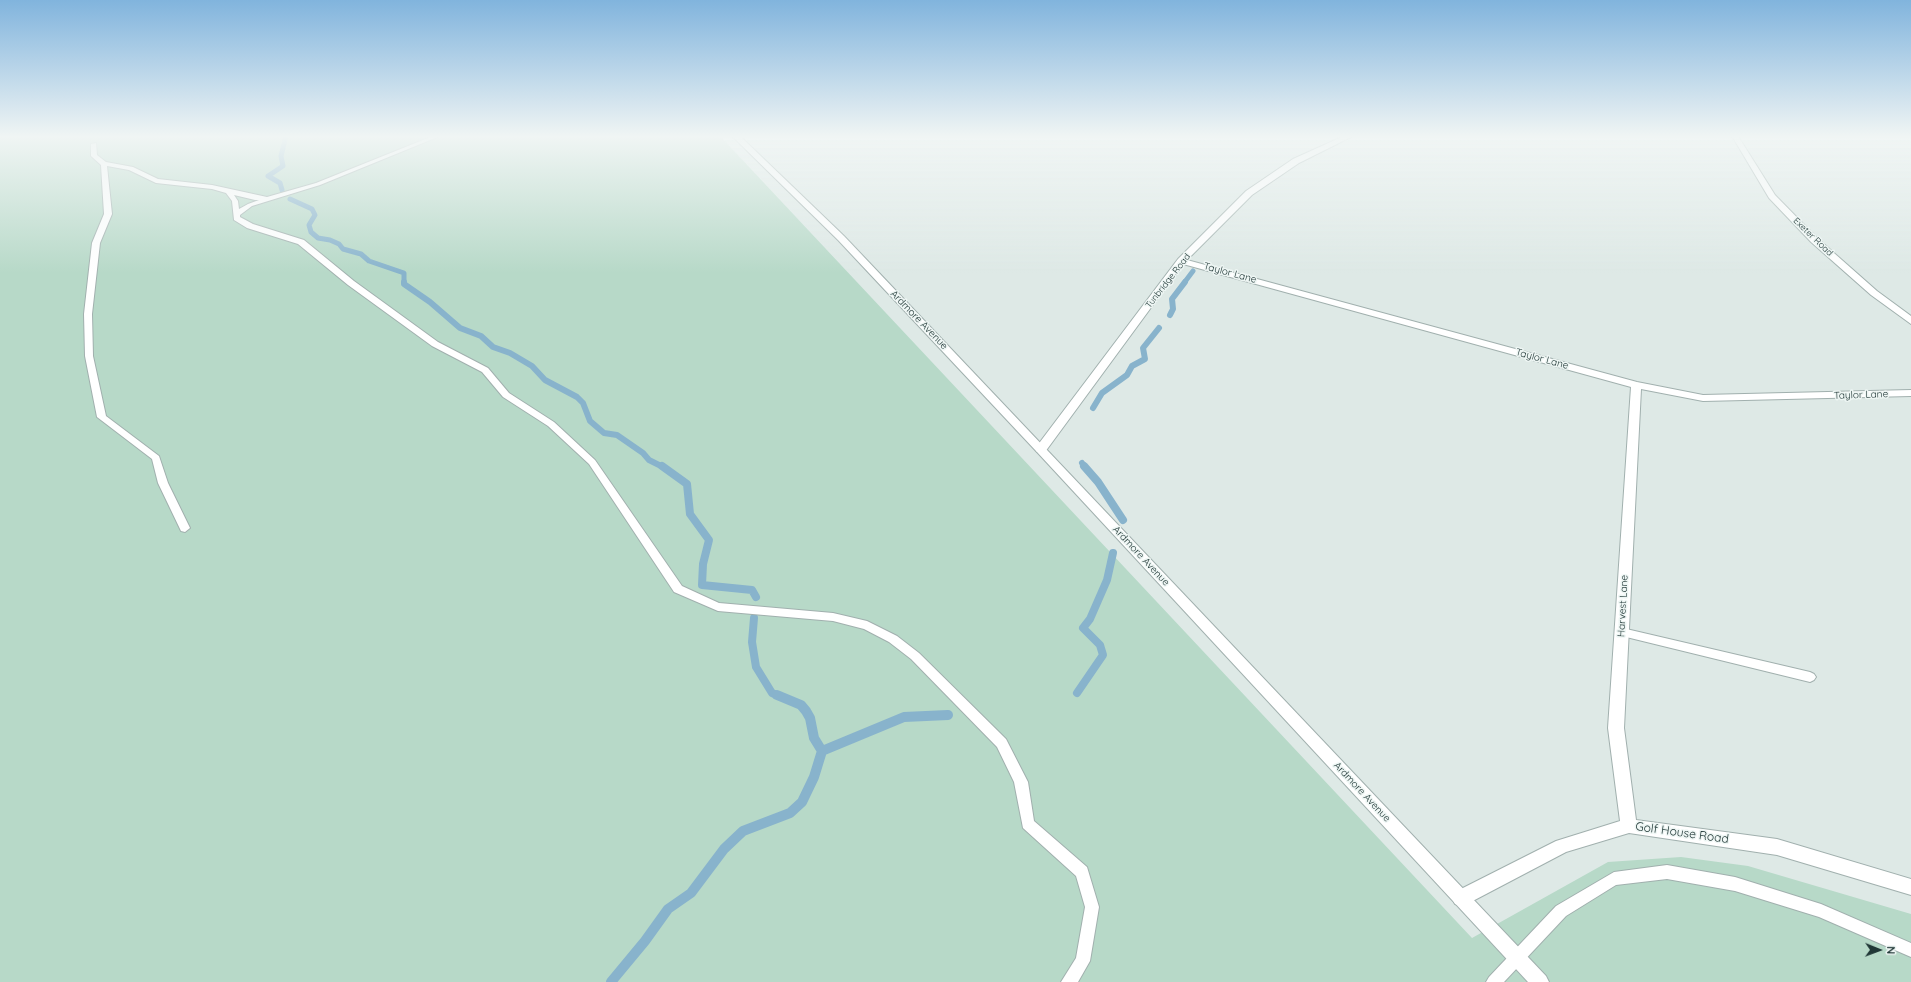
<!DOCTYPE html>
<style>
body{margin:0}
#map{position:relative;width:1911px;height:982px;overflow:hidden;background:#dee9e6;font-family:Quicksand,sans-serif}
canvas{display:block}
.north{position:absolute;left:1859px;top:930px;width:40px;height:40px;-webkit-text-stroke:3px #eef6f4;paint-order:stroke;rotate:91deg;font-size:11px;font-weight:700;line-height:16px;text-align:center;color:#203736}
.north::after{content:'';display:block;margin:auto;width:14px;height:18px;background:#203736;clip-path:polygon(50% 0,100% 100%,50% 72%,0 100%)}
</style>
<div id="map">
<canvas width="1911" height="982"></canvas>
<div class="north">N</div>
</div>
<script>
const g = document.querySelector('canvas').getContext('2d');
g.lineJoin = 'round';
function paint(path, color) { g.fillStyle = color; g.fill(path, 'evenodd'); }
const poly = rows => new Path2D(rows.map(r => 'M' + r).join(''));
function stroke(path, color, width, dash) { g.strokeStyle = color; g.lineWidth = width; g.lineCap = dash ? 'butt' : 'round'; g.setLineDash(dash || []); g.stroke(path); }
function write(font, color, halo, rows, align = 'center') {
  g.font = font + ' Quicksand,sans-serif'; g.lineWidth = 3; g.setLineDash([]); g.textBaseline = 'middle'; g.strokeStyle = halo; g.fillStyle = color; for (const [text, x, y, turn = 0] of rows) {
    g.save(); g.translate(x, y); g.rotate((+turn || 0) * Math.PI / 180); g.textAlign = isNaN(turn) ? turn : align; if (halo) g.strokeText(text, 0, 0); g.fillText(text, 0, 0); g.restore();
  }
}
const green = poly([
 [0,136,720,136,1472,938,1608,862,1681,857,1748,866,1911,914,1911,982,0,982]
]);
const streamFar3 = poly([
 [282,190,280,183,268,176,283,166,281,156,286,136],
 [290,199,312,209,315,215,309,225,311,232,318,238,330,240,339,244,343,249,361,254,369,261,404,273,404,283],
 [1184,283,1193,271]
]);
const streamFar2 = poly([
 [404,282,404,284,430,302,460,328,481,336,493,347,510,353,532,366,545,380,577,397,583,403,590,421,604,433,617,435,643,453,649,460,663,467],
 [1170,315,1173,309,1172,299,1185,282],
 [1093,408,1102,393,1127,375,1132,366,1145,359,1143,348,1159,328],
 [1082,463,1085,467]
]);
const streamFar1 = poly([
 [662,466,687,484,690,514,709,540,703,564,702,585,752,590,756,597],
 [1084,466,1098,482,1123,520],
 [754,618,752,642,756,667,772,693,779,696],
 [1077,693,1103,655,1100,645,1083,628,1090,619,1107,580,1113,553]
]);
const stream = poly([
 [777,695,801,705,806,711,810,718,814,738,822,751],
 [611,982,645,941,668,909,691,893,724,849,743,831,790,813,802,802,814,777,822,751,904,717,948,715]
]);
const service = poly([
 [433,136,440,136,320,185,252,206,240,215,240,217,253,224,304,240,354,281,438,342,488,368,509,393,554,422,595,460,682,586,719,603,833,613,867,621,897,636,919,653,1006,739,1028,782,1034,821,1087,867,1099,907,1090,961,1078,982,1061,982,1076,958,1085,907,1076,876,1023,828,1014,782,997,747,911,659,889,642,864,629,833,621,718,611,674,592,589,464,548,426,503,397,482,372,432,346,348,285,298,244,247,228,234,220,232,201,226,193,212,189,156,183,129,170,107,166,112,214,100,243,92,314,93,356,106,416,159,456,168,483,190,528,185,532,181,531,158,483,152,459,97,417,85,356,84,314,92,243,104,214,101,165,91,156,91,144,96,143,97,155,106,162,133,167,158,179,212,185,267,197,316,183,433,136],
 [234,195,255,200,259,200,248,204,239,209,238,201,234,195],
 [1622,628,1810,672,1814,674,1816,677,1814,680,1810,682,1618,635,1616,632,1618,629,1622,628],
 [1667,865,1735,877,1821,904,1911,943,1911,957,1819,917,1735,891,1667,879,1616,885,1566,916,1504,982,1486,982,1489,977,1556,906,1614,872,1667,865]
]);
const minor = poly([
 [1344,136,1353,136,1299,163,1252,195,1187,260,1637,382,1703,395,1911,390,1911,396,1703,401,1641,389,1624,728,1636,820,1777,839,1911,879,1911,895,1777,855,1629,833,1566,852,1467,904,1461,906,1455,904,1452,898,1455,892,1556,841,1620,821,1608,728,1631,387,1183,264,1045,452,1037,452,1035,449,1037,446,1178,259,1246,191,1293,159,1344,136],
 [1732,136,1738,136,1775,195,1817,238,1877,291,1911,316,1911,324,1871,295,1811,242,1769,198,1732,136]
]);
const tertiary = poly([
 [732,136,740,136,844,236,1546,976,1549,982,1528,982,1037,452,838,240,732,136]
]);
const farStreetnames = [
 ["Exeter Road",1813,237,44],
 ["Tunbridge Road",1168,281,-52]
];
const streetNames = [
 ["Taylor Lane",1230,273,15],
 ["Ardmore Avenue",919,320,46],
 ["Taylor Lane",1542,359,15],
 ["Taylor Lane",1861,395,-2],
 ["Ardmore Avenue",1141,556,47],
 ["Harvest Lane",1623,606,-87],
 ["Ardmore Avenue",1362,792,47]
];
const nearStreetnames = [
 ["Golf House Road",1682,833,8]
];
paint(green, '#b7d9c8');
stroke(streamFar3, '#88b3cc', 5);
stroke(streamFar2, '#88b3cc', 6);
stroke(streamFar1, '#88b3cc', 8);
stroke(stream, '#88b3cc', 10);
stroke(service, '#a1b0ae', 2);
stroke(minor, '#a1b0ae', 2);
stroke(tertiary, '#a1b0ae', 2);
paint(service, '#fff');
paint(minor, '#fff');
paint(tertiary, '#fff');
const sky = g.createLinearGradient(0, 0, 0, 273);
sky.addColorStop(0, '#81b4dd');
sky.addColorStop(0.5, '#f0f5f4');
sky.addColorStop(1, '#f0f5f400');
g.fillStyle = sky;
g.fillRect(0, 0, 1911, 273);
write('9px', '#203736', '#eef6f4', farStreetnames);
write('10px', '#203736', '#eef6f4', streetNames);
write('12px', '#203736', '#eef6f4', nearStreetnames);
</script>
